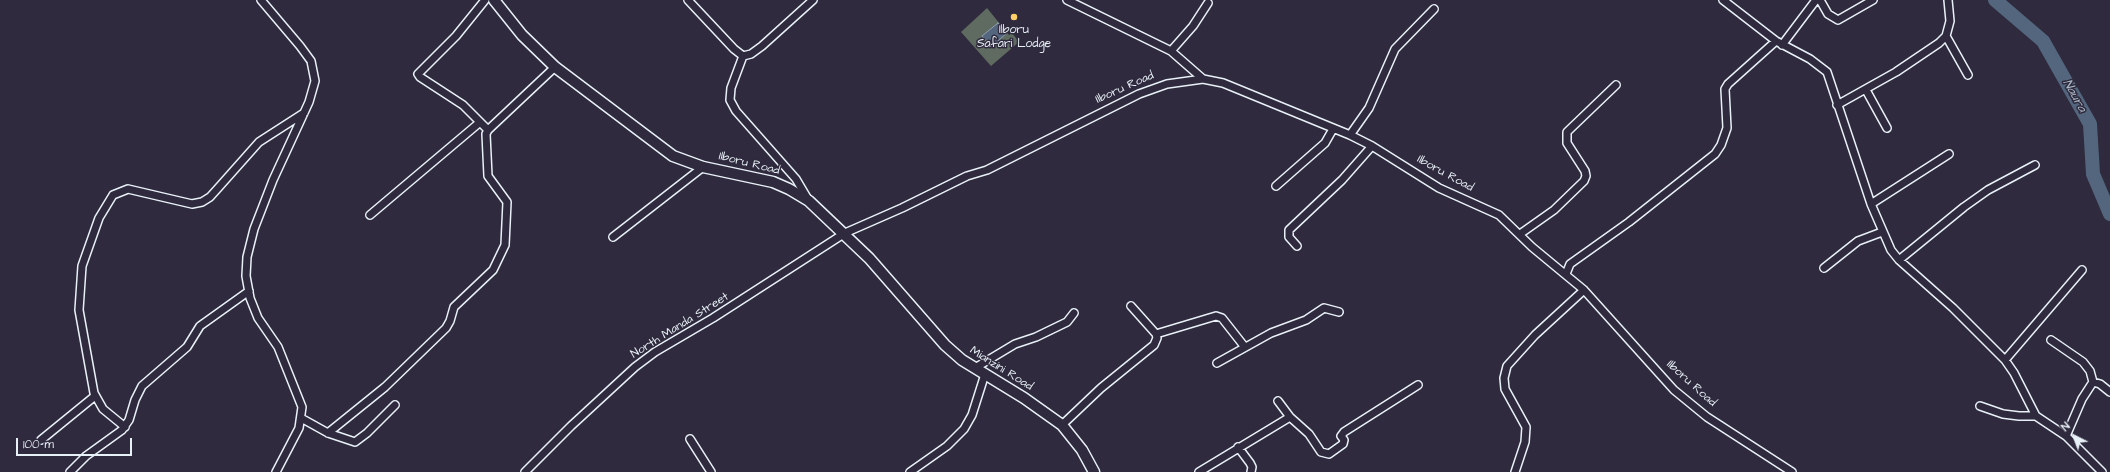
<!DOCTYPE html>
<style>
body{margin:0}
#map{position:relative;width:2110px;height:472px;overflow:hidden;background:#2f2a3d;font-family:"Architects Daughter",sans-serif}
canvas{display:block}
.north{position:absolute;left:2054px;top:416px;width:40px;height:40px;-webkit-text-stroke:3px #2f2a3d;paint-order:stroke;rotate:318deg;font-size:11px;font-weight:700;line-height:16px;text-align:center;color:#e8f1f8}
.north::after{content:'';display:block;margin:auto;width:14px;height:18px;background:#e8f1f8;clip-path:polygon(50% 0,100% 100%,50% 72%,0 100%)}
.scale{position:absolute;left:16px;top:438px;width:116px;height:18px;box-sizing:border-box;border:2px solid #e8f1f8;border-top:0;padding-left:5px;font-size:12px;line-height:14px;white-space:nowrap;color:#e8f1f8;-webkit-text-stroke:3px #2f2a3d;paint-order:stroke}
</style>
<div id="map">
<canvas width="2110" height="472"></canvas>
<div class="north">N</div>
<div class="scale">100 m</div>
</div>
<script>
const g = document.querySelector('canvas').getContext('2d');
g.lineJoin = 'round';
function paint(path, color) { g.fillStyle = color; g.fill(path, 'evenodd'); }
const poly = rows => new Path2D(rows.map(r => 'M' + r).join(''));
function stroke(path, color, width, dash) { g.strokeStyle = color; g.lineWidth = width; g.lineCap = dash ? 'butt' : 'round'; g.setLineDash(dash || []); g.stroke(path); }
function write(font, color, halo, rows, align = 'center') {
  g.font = font + ' "Architects Daughter",sans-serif'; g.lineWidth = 3; g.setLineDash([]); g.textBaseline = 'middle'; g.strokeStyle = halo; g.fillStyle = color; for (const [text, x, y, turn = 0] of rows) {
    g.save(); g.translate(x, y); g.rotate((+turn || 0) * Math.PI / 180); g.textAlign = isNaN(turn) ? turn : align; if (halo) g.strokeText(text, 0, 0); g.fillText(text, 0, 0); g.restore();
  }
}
const green = poly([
 [987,8,1009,35,1012,33,1019,42,991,66,961,32]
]);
const water = poly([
 [998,23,1007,33,991,47,982,36,998,23]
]);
const river = poly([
 [1995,0,2043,41,2090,124,2093,174,2110,214]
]);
const street = poly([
 [261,0,300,46,311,61,315,81,309,102,273,180,254,229,247,257,246,276,250,298,258,318,278,347,302,407,299,428,276,472],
 [485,0,456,36,418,74,420,77,463,105,488,130],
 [688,0,734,49,743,56,751,54,762,46,813,0],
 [1067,0,1171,51,1203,79],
 [1723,0,1776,41,1810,59,1827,72,1871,204,1891,250,1899,260,1953,308,2005,360,2014,373,2036,416,2066,436,2102,472],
 [1820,0,1828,14,1838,20,1873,0],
 [1946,36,1968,75],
 [1782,45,1816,0],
 [1171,51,1193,26,1208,3],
 [743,56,731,88,730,100,736,111,796,179,809,201],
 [1866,90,1887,128],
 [1837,105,1896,72,1939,43,1946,36,1950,21,1948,0],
 [1350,135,1369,108,1395,49,1434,9],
 [1276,186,1325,143,1333,129],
 [1871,204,1949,154],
 [370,215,479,123],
 [1520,234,1554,210,1584,181,1586,176,1585,171,1567,143,1567,132,1616,85],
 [613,237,703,167],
 [1297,246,1289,237,1289,230,1342,180,1372,146],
 [1899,260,1964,207,1988,190,2035,165],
 [1824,268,1858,241,1882,232],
 [1566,274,1570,264,1629,222,1715,154,1721,145,1727,128,1725,89,1728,84,1776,41],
 [1156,334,1216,316,1222,318,1244,346],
 [2051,340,2083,362,2090,371,2093,382],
 [2005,360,2082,270],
 [1217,363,1271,333,1306,320,1324,308,1339,312],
 [975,368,1015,344,1036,337,1067,322,1074,313],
 [1278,401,1290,417,1309,434,1321,452,1329,454,1343,444,1344,440,1341,436,1344,432,1418,385],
 [1980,406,2003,414,2019,416,2036,416],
 [301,418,328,433,355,442,367,433,395,405],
 [1062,425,1101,388,1154,345,1157,338,1156,334,1131,306],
 [125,427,103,409,94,393,79,310,82,266,99,218,113,195,128,189,192,204,202,202,210,197,219,187,259,142,304,113],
 [328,433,385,387,446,328,450,321,454,307,493,270,505,245,507,202,488,176,486,134,488,130,555,67],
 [2066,436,2082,399,2093,382,2100,384,2110,392],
 [690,439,711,472],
 [41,440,95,396],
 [1238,447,1250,463,1252,467,1251,472],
 [70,472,86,456,122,430,129,420,135,400,142,386,187,347,200,326,249,291],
 [525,472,571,426,635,367,655,352,713,318,845,233,902,208,967,176,987,170,1139,94,1167,84,1203,79,1223,83,1350,135,1372,146,1439,188,1499,215,1532,247,1584,290,1674,390,1707,417,1792,472],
 [910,472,947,446,964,429,972,415,985,374],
 [1199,472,1290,417],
 [1515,472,1525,442,1526,427,1505,389,1504,378,1507,366,1535,335,1584,290]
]);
const secondary = poly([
 [494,0,522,35,555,67,673,156,703,167,773,182,789,189,809,201,869,258,945,345,962,360,1024,398,1062,425,1082,450,1094,472]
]);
const markers = [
 [1014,17,4,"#ffd166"]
];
const poiNames = [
 ["Ilboru",1014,30],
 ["Safari Lodge",1014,44]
];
const streetNames = [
 ["Ilboru Road",1125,88,-24],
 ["Ilboru Road",749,164,14],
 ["Ilboru Road",1445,174,29],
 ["North Manda Street",680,326,-32],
 ["Mianzini Road",1001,369,32],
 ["Ilboru Road",1691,384,42]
];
const waterNames = [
 ["Naura",2074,96,61]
];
paint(green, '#5f6b60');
paint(water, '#53667e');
stroke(water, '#8f9eaf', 1);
stroke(river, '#53667e', 14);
stroke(street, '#e8f1f8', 10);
stroke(secondary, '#e8f1f8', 13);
stroke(street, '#2f2a3d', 7);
stroke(secondary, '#2f2a3d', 10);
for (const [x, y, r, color] of markers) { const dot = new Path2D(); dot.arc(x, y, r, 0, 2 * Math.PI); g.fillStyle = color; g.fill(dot); stroke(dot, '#2f2a3d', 1.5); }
write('12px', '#e8f1f8', '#2f2a3d', poiNames);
write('12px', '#e8f1f8', '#2f2a3d', streetNames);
write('italic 13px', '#acb9c7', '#2f2a3d', waterNames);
</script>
